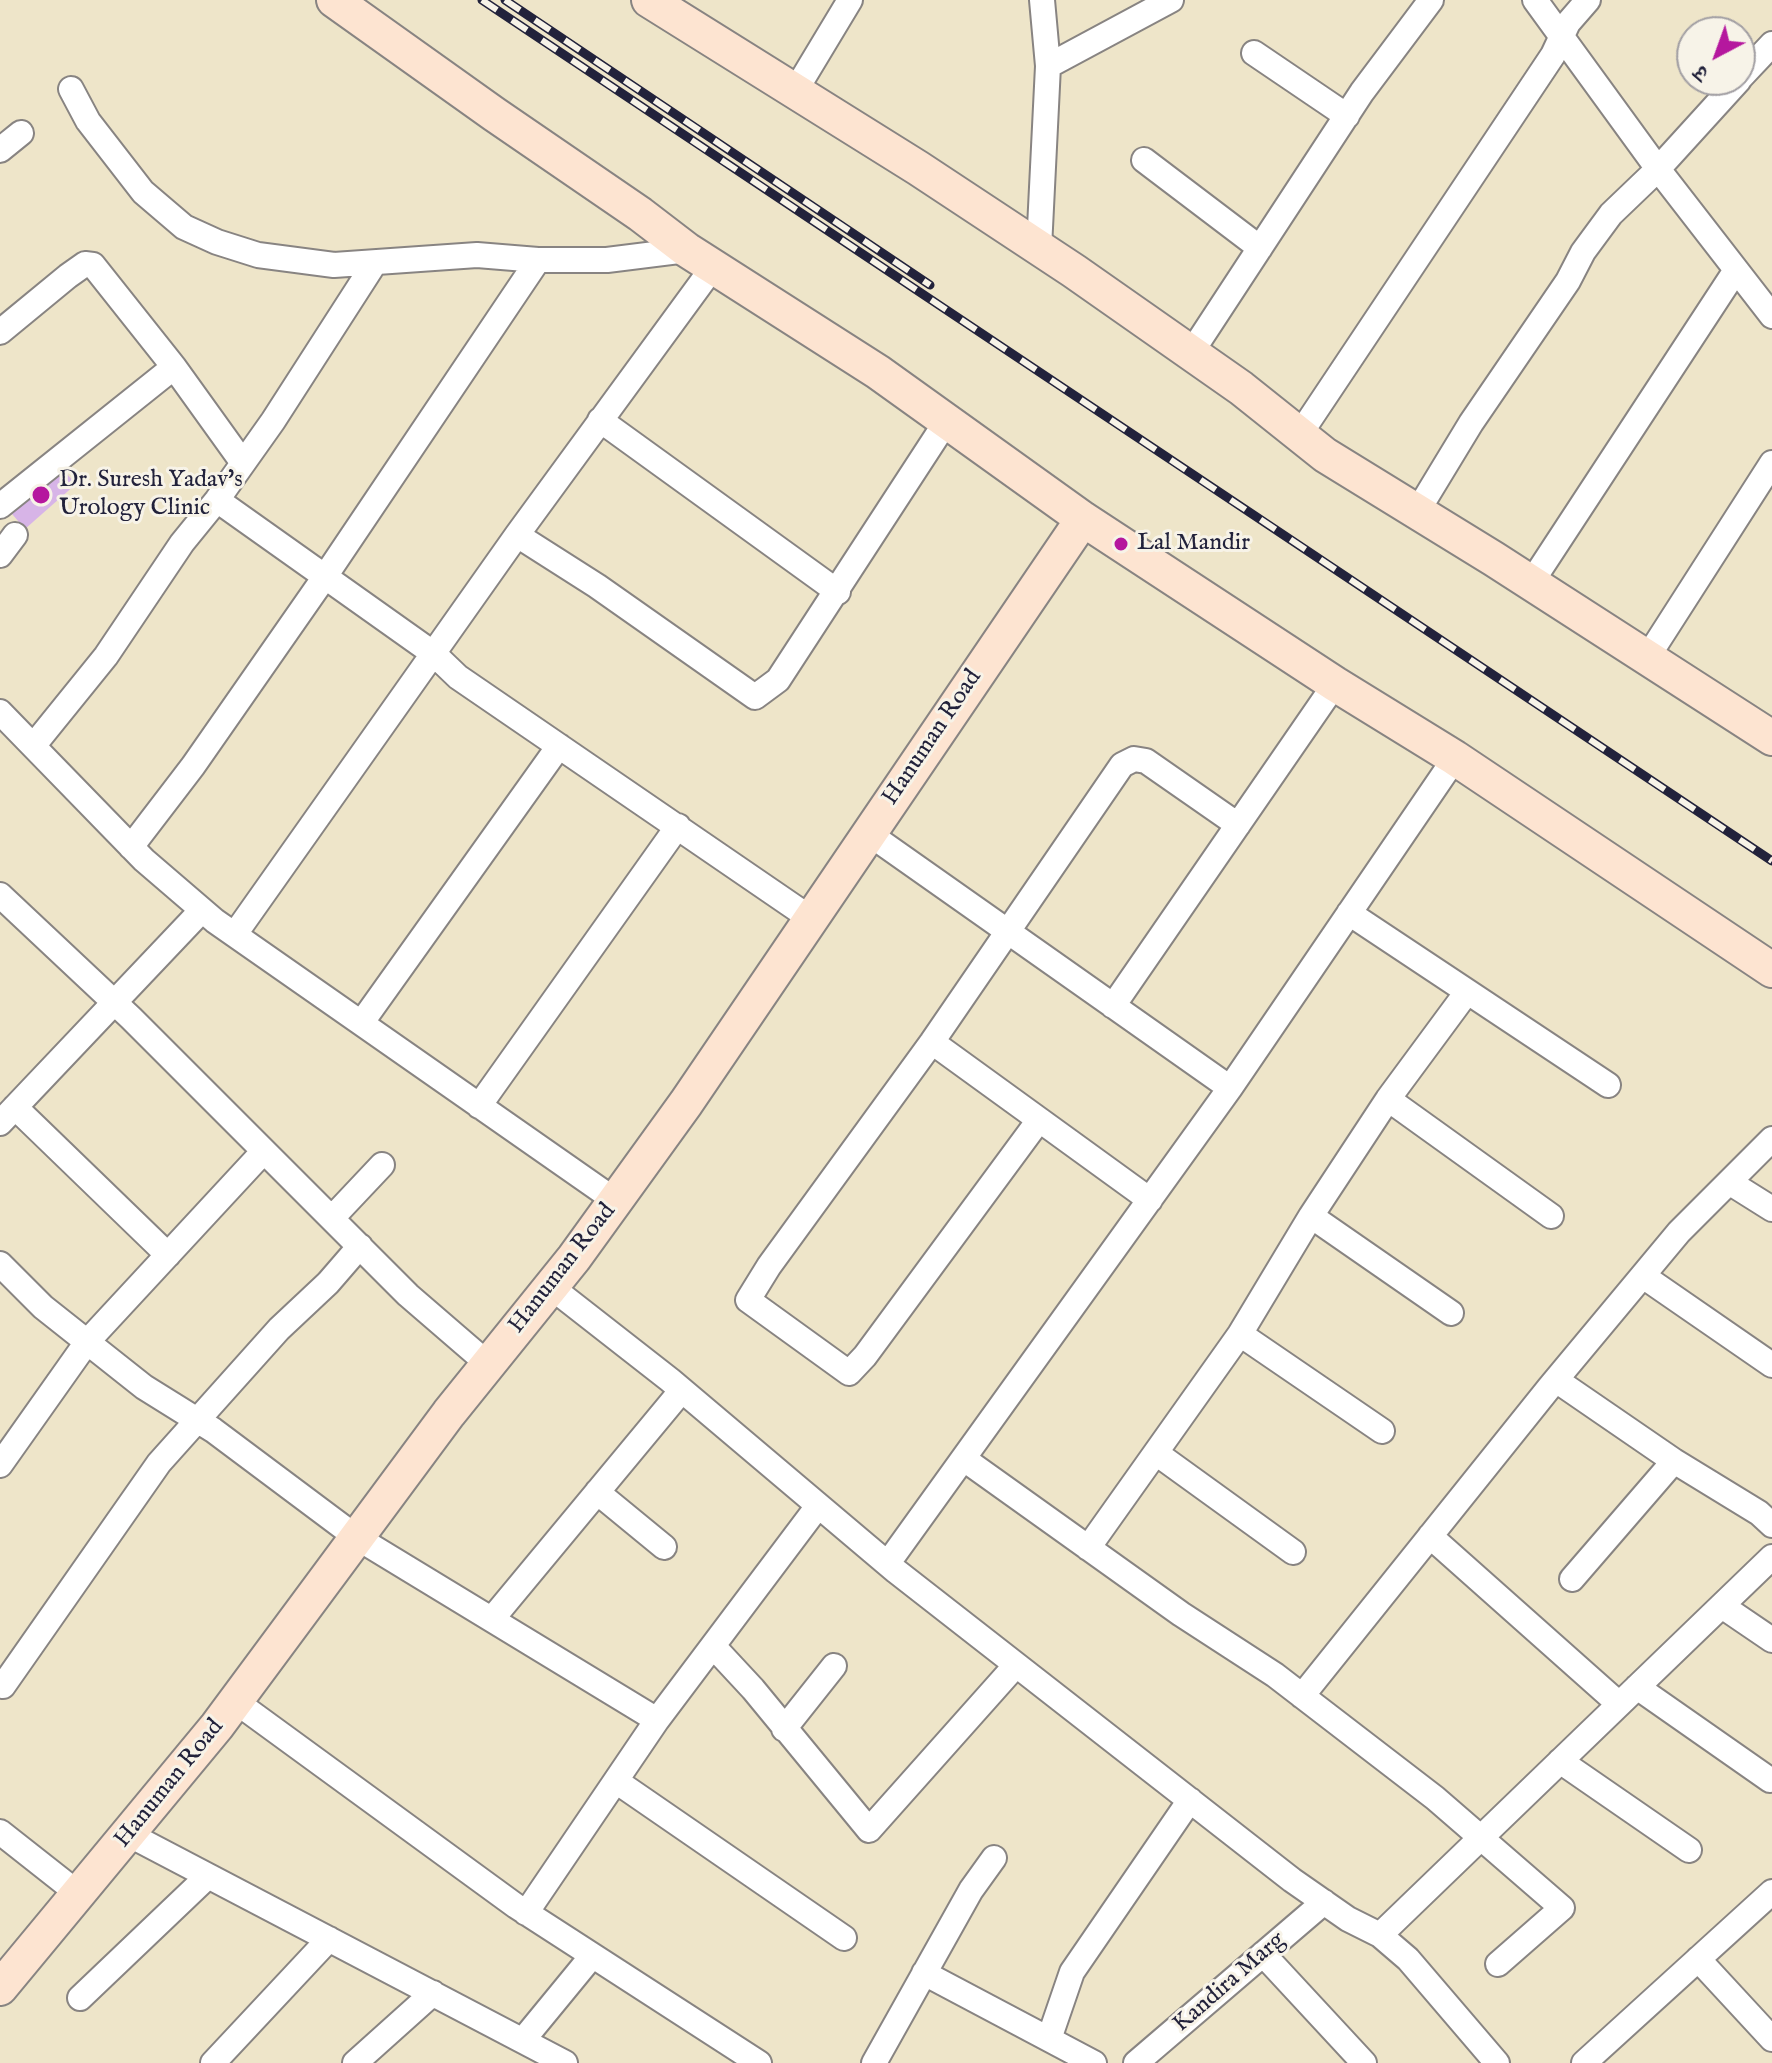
<!DOCTYPE html>
<meta charset="utf-8">
<style>
body{margin:0}
#map{position:relative;width:1772px;height:2063px;overflow:hidden;background:#eee5c9;font-family:"IM FELL English","Noto Serif Devanagari",serif}
canvas{display:block}
.north{position:absolute;left:1676px;top:16px;width:80px;height:80px;box-sizing:border-box;background:#f7f3e8;border:2px solid #a29fa3;border-radius:50%;rotate:221deg;font-size:22px;font-weight:700;line-height:32px;text-align:center;color:#22223b}
.north::after{content:'';display:block;margin:auto;width:28px;height:36px;background:#b5179e;clip-path:polygon(50% 0,100% 100%,50% 72%,0 100%)}
</style>
<div id="map">
<canvas width="1772" height="2063"></canvas>
<div class="north">उ</div>
</div>
<script>
const g = document.querySelector('canvas').getContext('2d');
g.lineJoin = 'round';
function paint(path, color) { g.fillStyle = color; g.fill(path, 'evenodd'); }
const poly = rows => new Path2D(rows.map(r => 'M' + r).join(''));
function stroke(path, color, width, dash) { g.strokeStyle = color; g.lineWidth = width; g.lineCap = dash ? 'butt' : 'round'; g.setLineDash(dash || []); g.stroke(path); }
function write(font, color, halo, rows, align = 'center') {
  g.font = font + ' "IM FELL English",serif'; g.lineWidth = 6; g.setLineDash([]); g.textBaseline = 'middle'; g.strokeStyle = halo; g.fillStyle = color; for (const [text, x, y, turn = 0] of rows) {
    g.save(); g.translate(x, y); g.rotate((+turn || 0) * Math.PI / 180); g.textAlign = isNaN(turn) ? turn : align; if (halo) g.strokeText(text, 0, 0); g.fillText(text, 0, 0); g.restore();
  }
}
const building = poly([
 [56,462,76,484,25,529,6,507]
]);
const street = poly([
 [1535,0,1658,169,1772,316],
 [1254,53,1347,116],
 [1048,66,1171,0],
 [1740,78,1772,44],
 [71,89,88,121,143,192,184,227,217,242,258,255,334,265,477,255,538,260,607,260,687,250],
 [794,93,850,0],
 [0,150,21,133],
 [1144,160,1260,248],
 [1039,248,1048,66,1042,0],
 [0,332,68,276,85,264,93,265,174,367,243,463],
 [1191,353,1362,92,1431,0],
 [600,420,838,592],
 [1300,434,1553,55,1568,23,1588,0],
 [217,500,434,654,458,677,810,918],
 [0,506,174,367],
 [1417,512,1471,423,1568,281,1583,252,1611,214,1658,169,1739,80],
 [517,535,597,586,755,697,778,680,946,422],
 [0,555,15,535],
 [1531,583,1736,270],
 [1647,658,1772,463],
 [0,712,144,860,215,921,616,1201],
 [34,745,106,656,182,543,217,500,273,421,374,264],
 [868,833,1230,1088],
 [131,847,193,766,324,578,538,260],
 [0,895,131,1018,408,1295,488,1364],
 [1349,913,1608,1085],
 [235,934,517,535,713,267],
 [1113,1006,1335,684],
 [362,1022,559,746],
 [932,1042,1150,1200],
 [1388,1099,1551,1216],
 [479,1106,678,826],
 [15,1107,168,1255],
 [1039,1120,865,1356,849,1373,748,1300,769,1266,932,1042,1122,765,1134,759,1146,761,1238,825],
 [0,1123,202,910],
 [1729,1182,1772,1209],
 [1311,1216,1451,1313],
 [332,1218,382,1165],
 [0,1264,43,1307,144,1387,213,1430,356,1537,657,1720],
 [1643,1276,1772,1365],
 [551,1287,670,1380,896,1571,1292,1880,1348,1919,1380,1935,1408,1959,1497,2063],
 [1240,1334,1382,1431],
 [1556,1380,1674,1461,1759,1513,1772,1525],
 [1156,1453,1293,1552],
 [964,1459,1181,1614,1275,1675,1435,1798,1562,1908,1498,1964],
 [0,1465,87,1342,264,1151],
 [597,1492,664,1547],
 [1430,1536,1619,1704],
 [1088,1548,1240,1334,1311,1216,1388,1099,1467,992],
 [888,1563,1230,1088,1455,758],
 [1572,1579,1674,1461],
 [1722,1606,1772,1640],
 [492,1619,682,1390],
 [713,1646,753,1689,869,1830,1016,1665],
 [0,1683,3,1686,159,1463,279,1329,328,1283,360,1246],
 [1637,1687,1770,1780],
 [1302,1696,1549,1388,1679,1232,1772,1139],
 [235,1701,516,1906,759,2063],
 [784,1729,834,1666],
 [1560,1761,1689,1850],
 [616,1781,844,1938],
 [0,1832,80,1895],
 [130,1835,565,2063],
 [526,1913,657,1720,818,1506],
 [1380,1935,1772,1557],
 [1263,1954,1364,2063],
 [1698,1959,1772,2039],
 [924,1973,1094,2063],
 [80,1998,208,1876],
 [1049,2039,1072,1972,1190,1800],
 [523,2040,592,1956],
 [213,2063,329,1939],
 [355,2063,433,1993],
 [874,2063,971,1890,994,1858],
 [1136,2063,1324,1902],
 [1584,2063,1772,1892]
]);
const secondary = poly([
 [334,0,494,114,640,214,687,250,878,372,1083,519,1335,684,1455,758,1772,970],
 [649,0,918,168,1074,271,1241,388,1325,455,1494,559,1772,738],
 [0,1988,217,1726,449,1413,574,1258,686,1103,1083,519]
]);
const rail = poly([
 [482,0,1772,861],
 [505,0,930,285]
]);
const markers = [
 [41,495,10,"#b5179e"],
 [1121,544,8,"#b5179e"]
];
const poiNames = [
 ["Dr. Suresh Yadav's",59,481],
 ["Urology Clinic",59,509],
 ["Lal Mandir",1137,544]
];
const streetNames = [
 ["Hanuman Road",933,738,-56],
 ["Hanuman Road",563,1269,-52],
 ["Hanuman Road",170,1784,-51],
 ["Kandira Marg",1230,1983,-41]
];
paint(building, '#d7b4e7');
stroke(street, '#888482', 28);
stroke(secondary, '#888482', 38);
stroke(street, '#fff', 24);
stroke(secondary, '#fde4d1', 34);
stroke(rail, '#22223b', 9);
stroke(rail, '#f7f3e8', 6, [18]);
for (const [x, y, r, color] of markers) { const dot = new Path2D(); dot.arc(x, y, r, 0, 2 * Math.PI); g.fillStyle = color; g.fill(dot); stroke(dot, '#f7f3e8', 3); }
write('24px', '#22223b', '#f7f3e8', poiNames, 'left');
write('24px', '#22223b', '#f7f3e8', streetNames);
</script>
